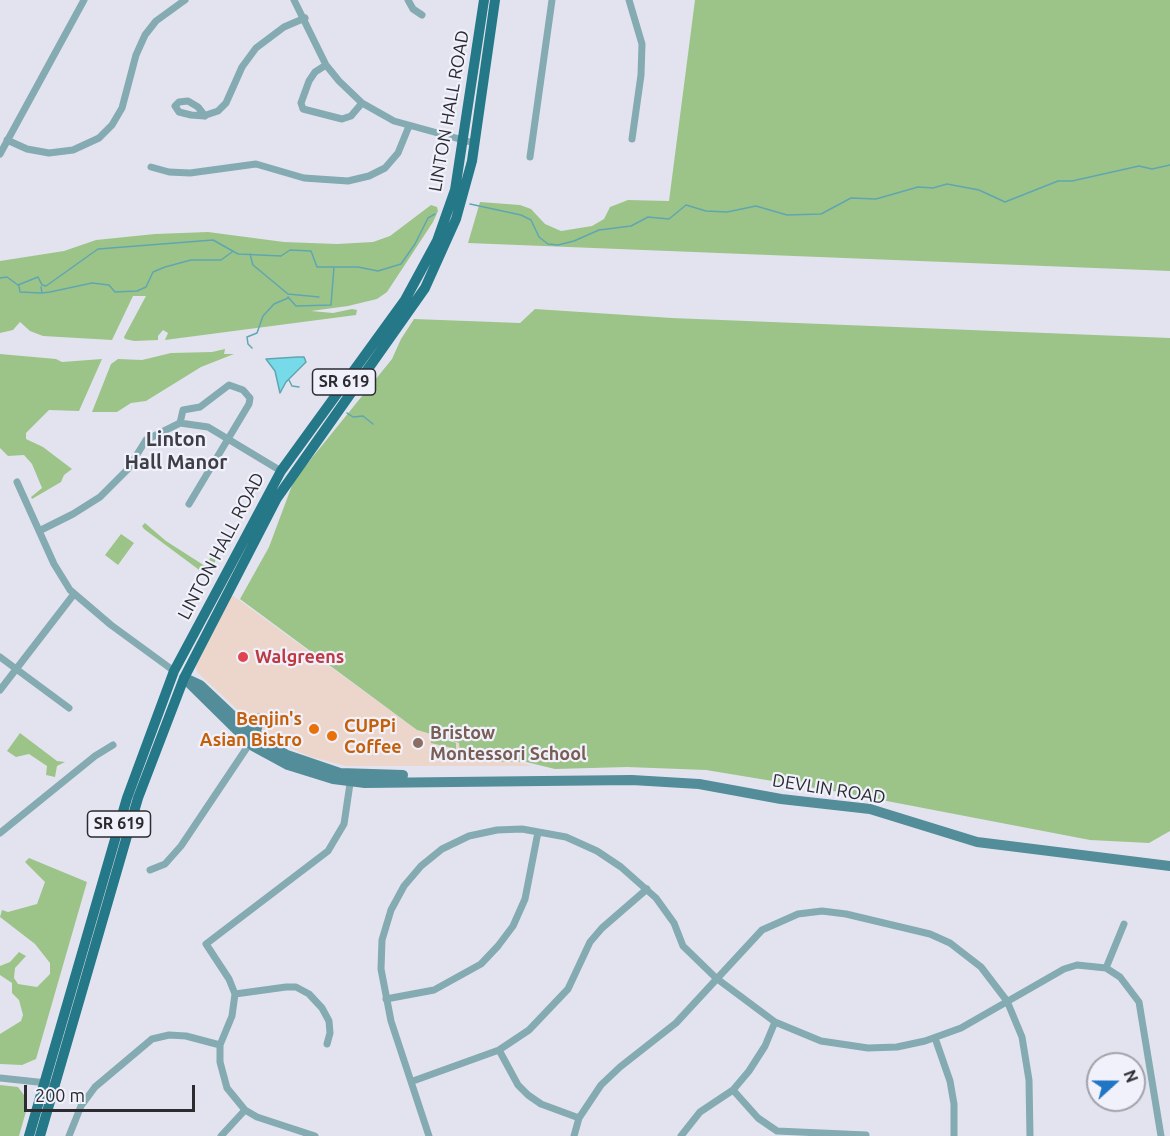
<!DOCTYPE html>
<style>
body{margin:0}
#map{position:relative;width:1170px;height:1136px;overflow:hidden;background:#e3e3ef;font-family:Ubuntu,sans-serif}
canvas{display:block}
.north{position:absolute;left:1086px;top:1052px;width:60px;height:60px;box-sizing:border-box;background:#f1f1fc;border:2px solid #a2a2aa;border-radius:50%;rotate:69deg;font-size:16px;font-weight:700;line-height:24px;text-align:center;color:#2b2b30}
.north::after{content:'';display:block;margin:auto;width:21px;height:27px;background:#1f76c4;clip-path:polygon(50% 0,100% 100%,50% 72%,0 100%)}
.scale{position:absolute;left:24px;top:1085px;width:171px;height:27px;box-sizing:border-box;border:3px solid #2b2b30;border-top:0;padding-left:8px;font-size:18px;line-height:21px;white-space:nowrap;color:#2b2b30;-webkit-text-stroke:4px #f1f1fc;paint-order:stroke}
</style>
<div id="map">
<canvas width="1170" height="1136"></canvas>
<div class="north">N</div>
<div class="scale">200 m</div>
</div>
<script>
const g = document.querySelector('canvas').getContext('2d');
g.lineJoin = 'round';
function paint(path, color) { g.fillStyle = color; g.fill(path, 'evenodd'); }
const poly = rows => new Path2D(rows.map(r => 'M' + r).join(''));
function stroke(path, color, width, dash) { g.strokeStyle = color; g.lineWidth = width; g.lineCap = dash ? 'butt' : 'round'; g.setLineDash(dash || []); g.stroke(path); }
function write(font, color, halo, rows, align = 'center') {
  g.font = font + ' Ubuntu,sans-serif'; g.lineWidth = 4.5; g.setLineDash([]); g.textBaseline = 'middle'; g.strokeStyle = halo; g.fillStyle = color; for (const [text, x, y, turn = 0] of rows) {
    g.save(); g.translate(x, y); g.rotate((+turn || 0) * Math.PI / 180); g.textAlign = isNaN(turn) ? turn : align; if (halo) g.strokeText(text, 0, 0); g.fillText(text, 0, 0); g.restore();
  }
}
const commercial = poly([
 [232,595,417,730,532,766,346,766,308,756,274,740,254,725,197,672,196,666]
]);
const green = poly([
 [695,0,1170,0,1170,271,468,243,480,202,520,205,531,209,545,224,561,231,592,226,604,219,610,207,628,200,669,201],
 [431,205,437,207,438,211,433,222,387,292,377,299,348,306,311,311,333,313,352,309,357,310,356,315,165,340,168,333,163,330,158,336,158,340,134,341,125,339,124,337,146,296,133,296,112,340,43,336,30,331,20,322,13,330,0,333,0,261,64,251,96,240,155,234,208,232,284,242,337,244,373,242,390,236],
 [535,309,672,318,1170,338,1170,831,1149,843,1090,840,845,793,706,770,627,767,555,769,526,762,461,761,459,743,434,735,456,743,456,749,431,743,431,734,417,730,240,599,269,547,294,480,392,359,401,339,414,319,520,323],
 [225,349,224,354,234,354,201,367,146,401,131,403,117,412,92,412,111,364,118,359,142,360,171,353,212,352],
 [0,354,56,359,62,362,102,359,79,411,49,410,26,433,26,439,43,447,72,469,64,475,61,482,32,499,31,497,42,488,32,464,24,455,8,456,0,448],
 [145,523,166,541,205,566,216,549,221,547,211,571,206,575,144,529,142,526],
 [121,534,134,543,118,565,105,555],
 [20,733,57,761,65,762,57,766,55,777,46,775,47,766,29,754,16,757,7,751],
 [29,858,87,882,36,1059,22,1065,0,1064,0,1034,21,1021,23,1015,19,1000,12,993,12,983,0,975,0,966,10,962,19,952,26,956,15,968,14,978,18,984,37,987,50,974,50,963,35,944,0,917,2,910,8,912,37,904,45,882,25,862],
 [0,1085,18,1087,27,1099,27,1108,19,1136,0,1136]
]);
const water = poly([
 [298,357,304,357,306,362,286,382,280,393,275,371,266,359,298,357]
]);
const stream = poly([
 [470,204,521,215,531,220,539,237,548,244,558,245,574,241,599,230,631,226,648,217,669,219,686,205,706,211,727,212,756,206,787,215,821,214,851,198,876,199,918,187,933,188,947,184,979,190,1005,202,1058,181,1072,181,1139,166,1152,169,1170,165],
 [250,254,253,265,288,294,319,297],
 [0,278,7,277,18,285,38,277,42,285,46,286,98,249,213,240,238,254,281,256,290,250,311,251,317,267,358,267,378,271,401,264,415,244,428,218,435,214],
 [19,286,20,292,41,293],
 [41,287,42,293,50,292,92,283,109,285,115,292,137,291,146,287,153,272,165,267,191,260,221,260,232,252],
 [288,297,296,306,331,305,334,267],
 [252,348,248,344,247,337,257,333,263,316,274,304,288,298],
 [289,380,292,386,299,387],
 [347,413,353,417,363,416,373,424]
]);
const minor = poly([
 [294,0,326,65,339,81,362,103,394,121,474,143],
 [408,0,413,9,422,15],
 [629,0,642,44,641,75,632,139],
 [326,65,315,72,309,81,301,103,303,109,342,119,351,116,362,103],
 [205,116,198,107,188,101,179,102,175,106,179,112,191,115,205,116,206,115,218,111,226,103,242,67,256,48,284,27,305,18],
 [7,140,27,149,49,153,73,150,99,138,112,125,122,108,136,55,145,35,156,21,185,0],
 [0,154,84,0],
 [530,157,552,0],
 [151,167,169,172,190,173,256,164,304,178,348,181,369,176,385,168,398,153,409,126],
 [180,423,183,410,200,407,229,385,243,390,250,398,249,404,189,504],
 [17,482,54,564,70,590,111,625,174,671],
 [39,531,73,514,100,497,128,469,146,440,180,423,208,427,281,471],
 [0,657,69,708],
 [0,690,74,594],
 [0,833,95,756,113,745],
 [150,870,165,864,181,846,250,743],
 [1106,968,1124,924],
 [235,994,286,987,296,987,309,994,322,1008,329,1021,330,1033,327,1044],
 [386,999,434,990,481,964,498,946,513,926,525,899,538,832],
 [935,1038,950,1081,954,1104,954,1136],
 [499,1050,518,1085,528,1095,541,1104,579,1118],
 [0,1078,47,1083],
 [413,1081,499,1050,529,1030,568,989,590,942,602,928,647,889],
 [733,1090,758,1118,777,1131,866,1135],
 [69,1136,81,1106,95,1087,152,1039,169,1035,186,1036,220,1045],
 [221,1136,245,1110],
 [315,1136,257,1117,245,1110,227,1088,220,1062,220,1045,232,1016,235,994,229,979,206,944,328,851,344,824,351,777],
 [429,1136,391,1021,381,969,382,940,391,910,404,886,421,866,442,849,469,836,497,830,522,829,566,837,597,851,621,867,656,898,674,923,683,946,716,978,775,1022,821,1041,868,1048,897,1047,925,1041,961,1028,1064,969,1077,965,1106,968,1120,977,1139,1002,1161,1136],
 [574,1136,579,1118,601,1085,620,1067,676,1023,762,930,798,914,822,911,846,914,930,934,950,943,981,967,1007,1001,1022,1037,1029,1080,1030,1136],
 [681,1136,700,1112,733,1090,749,1071,765,1046,775,1022]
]);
const secondary = poly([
 [184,678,253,746,288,765,333,779,365,783,632,780,699,784,781,799,870,809,977,842,1170,866],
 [185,678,200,685,253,735,287,755,340,773,403,775],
 [259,739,256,731,260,718]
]);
const primary = poly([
 [29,1136,127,798,174,671,281,471,405,300,437,241,455,190,484,0],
 [40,1136,138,798,184,678,277,498,425,288,456,219,472,161,495,0]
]);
const markers = [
 [243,657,6,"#e0444e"],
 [314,729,6,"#e8710a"],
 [332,736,6,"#e8710a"],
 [418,743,6,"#8d6e63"]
];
const shields = [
 [344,382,63],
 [119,824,63]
];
const shieldNames = [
 ["SR 619",344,382],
 ["SR 619",119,824]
];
const streetNames = [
 ["LINTON HALL ROAD",449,111,-80],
 ["LINTON HALL ROAD",221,546,-62],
 ["DEVLIN ROAD",829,789,9]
];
const healthNames = [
 ["Walgreens",255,657]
];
const foodNames = [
 ["Benjin's",302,719],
 ["Asian Bistro",302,740],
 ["CUPPi",344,726,"left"],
 ["Coffee",344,747,"left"]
];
const educationNames = [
 ["Bristow",430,733],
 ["Montessori School",430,754]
];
const neighbourhoodNames = [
 ["Linton",176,439],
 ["Hall Manor",176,462]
];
paint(commercial, '#ecd5ca');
paint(green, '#9cc489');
paint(water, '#77dae8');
stroke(water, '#60a6b1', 1.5);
stroke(stream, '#60a6b1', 1.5);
stroke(minor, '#84aab2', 7);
stroke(secondary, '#528d99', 10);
stroke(primary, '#247887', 10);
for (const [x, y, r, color] of markers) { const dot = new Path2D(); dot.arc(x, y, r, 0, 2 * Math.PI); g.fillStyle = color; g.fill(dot); stroke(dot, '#f1f1fc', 2); }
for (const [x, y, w] of shields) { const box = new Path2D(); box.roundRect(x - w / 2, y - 13, w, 26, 4.5); g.fillStyle = '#f1f1fc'; g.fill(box); stroke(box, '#2b2b30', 1.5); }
write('bold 16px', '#2b2b30', null, shieldNames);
write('18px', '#2b2b30', '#f1f1fc', streetNames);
write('bold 18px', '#be3a42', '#f1f1fc', healthNames, 'left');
write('bold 18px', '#c56008', '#f1f1fc', foodNames, 'right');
write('bold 18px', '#785e54', '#f1f1fc', educationNames, 'left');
write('bold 20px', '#3e3e47', '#f1f1fc', neighbourhoodNames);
</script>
